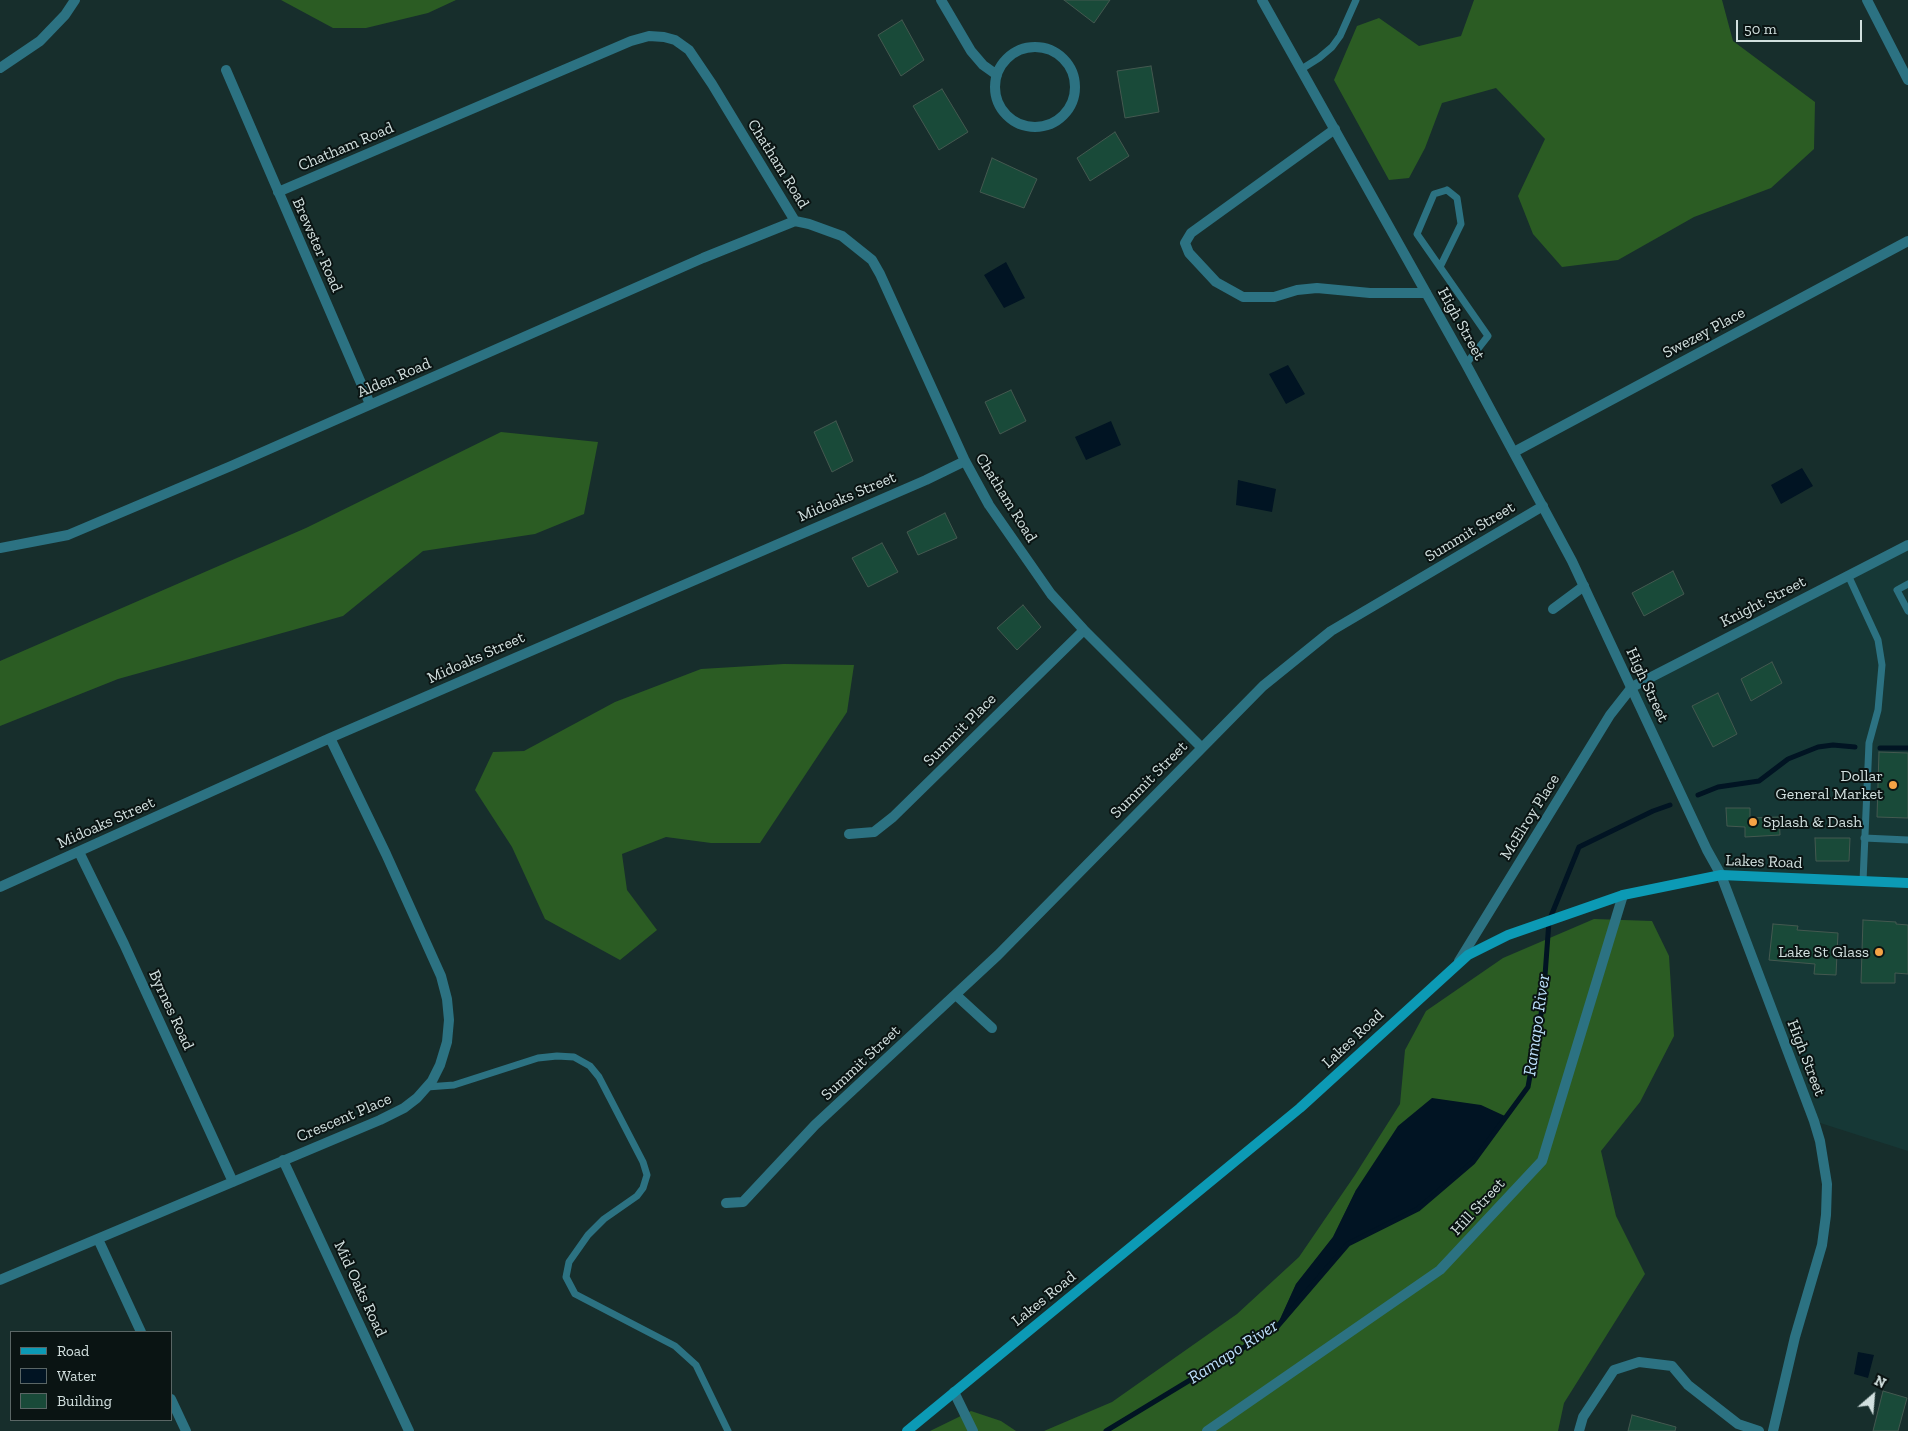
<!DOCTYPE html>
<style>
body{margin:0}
#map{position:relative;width:1908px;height:1431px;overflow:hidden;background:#172e2c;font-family:"Zilla Slab",serif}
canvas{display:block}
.legend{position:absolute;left:10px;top:1331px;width:162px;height:90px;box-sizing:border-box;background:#0a1413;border:1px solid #5a6665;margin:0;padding:6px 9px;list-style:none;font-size:15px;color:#d2e0df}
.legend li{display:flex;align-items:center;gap:10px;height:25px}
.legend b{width:25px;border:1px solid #5a6665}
.north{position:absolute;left:1848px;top:1371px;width:50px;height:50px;-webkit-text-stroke:4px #0a1413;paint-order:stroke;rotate:27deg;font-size:14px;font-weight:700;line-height:20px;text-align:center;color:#d2e0df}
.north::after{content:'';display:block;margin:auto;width:18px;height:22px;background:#d2e0df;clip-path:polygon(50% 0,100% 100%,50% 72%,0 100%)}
.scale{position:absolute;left:1736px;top:20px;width:126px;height:22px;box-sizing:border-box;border:2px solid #d2e0df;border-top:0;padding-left:6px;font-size:15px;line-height:18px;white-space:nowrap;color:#d2e0df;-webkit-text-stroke:4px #0a1413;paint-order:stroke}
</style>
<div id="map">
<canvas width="1908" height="1431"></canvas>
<ul class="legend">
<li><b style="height:6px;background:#0c9ab5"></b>Road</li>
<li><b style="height:14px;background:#011423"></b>Water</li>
<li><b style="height:14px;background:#194a39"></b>Building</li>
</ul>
<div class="north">N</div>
<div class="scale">50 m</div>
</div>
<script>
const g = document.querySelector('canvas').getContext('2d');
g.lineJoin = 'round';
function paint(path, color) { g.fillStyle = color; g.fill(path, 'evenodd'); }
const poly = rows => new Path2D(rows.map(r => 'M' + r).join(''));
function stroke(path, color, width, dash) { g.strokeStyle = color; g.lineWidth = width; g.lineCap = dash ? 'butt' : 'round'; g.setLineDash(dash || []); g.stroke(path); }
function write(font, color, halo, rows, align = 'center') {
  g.font = font + ' "Zilla Slab",serif'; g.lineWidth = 4; g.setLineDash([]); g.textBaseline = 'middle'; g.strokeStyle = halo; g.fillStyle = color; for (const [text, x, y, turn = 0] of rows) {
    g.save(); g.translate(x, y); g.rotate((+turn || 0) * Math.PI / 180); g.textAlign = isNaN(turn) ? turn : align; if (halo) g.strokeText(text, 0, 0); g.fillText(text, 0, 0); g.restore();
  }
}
const built = poly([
 [1908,545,1908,1151,1814,1121,1721,875,1632,687]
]);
const forest = poly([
 [281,0,456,0,428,13,366,28,333,28],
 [1474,0,1722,0,1733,41,1815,102,1814,149,1771,188,1694,217,1618,260,1562,267,1533,234,1518,196,1545,139,1496,88,1442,103,1425,148,1409,178,1389,180,1334,80,1357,26,1379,18,1419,46,1461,36],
 [501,432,598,442,584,514,535,534,423,551,343,616,118,679,0,726,0,661,306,528],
 [784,664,854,665,847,712,760,843,711,843,666,837,622,854,627,890,657,930,620,960,545,919,512,847,475,790,493,752,524,751,615,702,701,669],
 [1594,919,1652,921,1669,956,1674,1036,1640,1102,1601,1151,1616,1216,1645,1274,1564,1403,1558,1431,1044,1431,1112,1402,1237,1314,1299,1257,1355,1175,1400,1104,1405,1050,1426,1011,1503,958],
 [1473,1162,1418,1209,1348,1244,1277,1326,1296,1284,1333,1237,1356,1190],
 [971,1411,1001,1421,1016,1431,930,1431]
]);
const water = poly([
 [1006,262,1025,298,1004,308,984,275],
 [1288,365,1305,394,1286,404,1269,374],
 [1111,421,1121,445,1086,460,1075,437],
 [1802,468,1813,486,1781,504,1771,485],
 [1238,480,1276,489,1272,512,1236,505],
 [1432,1098,1481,1105,1507,1117,1473,1162,1418,1209,1348,1244,1276,1328,1296,1284,1333,1237,1356,1190,1398,1126],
 [1858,1352,1874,1355,1868,1378,1854,1374]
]);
const stream = poly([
 [1880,748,1908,748],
 [1698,795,1718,787,1759,781,1788,759,1818,747,1833,745,1855,747],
 [1106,1431,1276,1328,1348,1244,1418,1209,1473,1162,1528,1087,1543,1003,1549,921,1579,847,1653,811,1670,805]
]);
const building = poly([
 [1064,0,1110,0,1094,23,1064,0],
 [902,20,924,60,901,76,878,35,902,20],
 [1151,66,1159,112,1125,118,1117,71,1151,66],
 [942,89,968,132,939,150,913,106,942,89],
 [1115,132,1129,156,1090,181,1077,158,1115,132],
 [992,158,1037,179,1024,208,980,192,992,158],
 [1011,390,1026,421,1000,434,985,402,1011,390],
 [836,421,853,461,832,472,814,432,836,421],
 [945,513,957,538,918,555,907,532,945,513],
 [882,543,898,572,868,587,852,558,882,543],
 [1673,571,1684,594,1644,616,1632,593,1673,571],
 [1023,605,1041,627,1017,650,997,628,1023,605],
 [1772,662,1782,683,1751,701,1741,679,1772,662],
 [1718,693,1737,734,1713,747,1692,706,1718,693],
 [1879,752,1908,753,1908,818,1877,817,1879,752],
 [1726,808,1750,808,1750,818,1779,817,1780,835,1745,837,1745,827,1727,826,1726,808],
 [1815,838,1850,838,1849,861,1816,861,1815,838],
 [1863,920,1896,922,1896,924,1908,925,1908,974,1895,973,1895,983,1861,983,1863,920],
 [1773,924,1798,926,1797,930,1838,933,1836,975,1814,974,1815,964,1769,960,1773,924],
 [1883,1391,1907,1398,1898,1431,1873,1431,1883,1391],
 [1632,1415,1676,1427,1675,1431,1628,1431,1632,1415]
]);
const service = poly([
 [1300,70,1319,58,1332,47,1340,36,1356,0],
 [1447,190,1457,198,1461,224,1440,267,1417,234,1434,194,1447,190],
 [1440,267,1488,336,1466,364],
 [1848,575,1878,640,1882,665,1878,710,1869,743,1863,881],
 [1908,584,1897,590,1908,611],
 [1864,838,1908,840],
 [427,1087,454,1085,538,1058,557,1056,574,1057,590,1066,599,1077,643,1162,647,1175,643,1188,637,1196,604,1219,588,1235,569,1262,566,1277,575,1294,675,1346,696,1365,728,1431]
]);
const minor = poly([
 [941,0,971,51,983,65,997,75],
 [1867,0,1908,80],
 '995 87a40 40 0 1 1 80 0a40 40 0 1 1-80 0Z',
 [0,68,40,41,65,15,75,0],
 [226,70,370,404],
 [1335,129,1191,233,1185,243,1189,253,1216,282,1243,297,1274,297,1297,290,1317,288,1370,293,1426,293],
 [278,192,631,41,649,36,664,37,675,40,689,50,712,84,795,221,809,224,842,236,872,260,880,274,965,461,989,505,1051,594,1084,630,1202,748],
 [1514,452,1908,241],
 [0,548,68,535,231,466,703,258,795,221],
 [1553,609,1584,586],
 [849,834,874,832,893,817,1084,630],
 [79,852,124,944,233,1182],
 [0,887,330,738,926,480,965,461],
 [1459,961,1610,715,1632,687,1908,545],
 [956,995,992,1028],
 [283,1160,409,1431],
 [726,1203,743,1202,815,1125,998,955,1263,686,1331,631,1543,506],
 [98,1239,141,1332],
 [0,1280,380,1120,404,1108,417,1098,432,1081,440,1065,447,1042,449,1020,447,999,441,976,386,854,330,738],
 [954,1392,973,1431],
 [171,1399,186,1431],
 [1207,1431,1440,1270,1542,1161,1623,895],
 [1579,1431,1583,1417,1614,1370,1639,1362,1672,1366,1688,1385,1738,1424,1759,1431]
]);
const tertiary = poly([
 [1262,0,1466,364,1572,561,1707,850,1721,875,1814,1121,1820,1141,1827,1184,1826,1215,1822,1245,1795,1337,1773,1431]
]);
const secondary = poly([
 [907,1431,1300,1108,1468,955,1508,935,1623,895,1721,875,1908,883]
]);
const markers = [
 [1893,785,5,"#f5a345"],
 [1753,822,5,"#f5a345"],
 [1879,952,5,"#f5a345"]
];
const streetNames = [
 ["Chatham Road",346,147,-23],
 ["Chatham Road",778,164,58],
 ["Brewster Road",317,245,66],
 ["High Street",1461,324,61],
 ["Swezey Place",1704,333,-28],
 ["Alden Road",394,378,-23],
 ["Midoaks Street",847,497,-23],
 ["Chatham Road",1006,498,58],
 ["Summit Street",1470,532,-31],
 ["Knight Street",1763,602,-27],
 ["Midoaks Street",476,658,-24],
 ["High Street",1647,685,65],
 ["Summit Place",960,730,-45],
 ["Summit Street",1149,780,-45],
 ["McElroy Place",1530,817,-58],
 ["Midoaks Street",106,823,-24],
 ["Lakes Road",1764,862,2],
 ["Byrnes Road",171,1010,65],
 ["Lakes Road",1353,1039,-43],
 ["High Street",1806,1058,69],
 ["Summit Street",861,1063,-43],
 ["Crescent Place",344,1118,-23],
 ["Hill Street",1478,1207,-47],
 ["Mid Oaks Road",360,1289,65],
 ["Lakes Road",1044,1299,-39]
];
const poiNames = [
 ["Dollar",1883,776],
 ["General Market",1883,794],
 ["Splash & Dash",1763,822,"left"],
 ["Lake St Glass",1869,952]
];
const waterNames = [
 ["Ramapo River",1537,1025,-82],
 ["Ramapo River",1233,1352,-33]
];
paint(built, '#163836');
paint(forest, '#2b5c23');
paint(water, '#011423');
stroke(stream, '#011423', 5);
paint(building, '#194a39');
stroke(building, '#445950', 1);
stroke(service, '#2c7282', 7);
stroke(minor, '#2c7282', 10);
stroke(tertiary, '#2c7282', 10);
stroke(secondary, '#0c9ab5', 10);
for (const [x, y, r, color] of markers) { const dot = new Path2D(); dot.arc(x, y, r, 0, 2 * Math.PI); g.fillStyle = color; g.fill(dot); stroke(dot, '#0a1413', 2); }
write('16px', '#d2e0df', '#0a1413', streetNames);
write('16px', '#d2e0df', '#0a1413', poiNames, 'right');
write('italic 18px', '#bcdffb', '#0a1413', waterNames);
</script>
